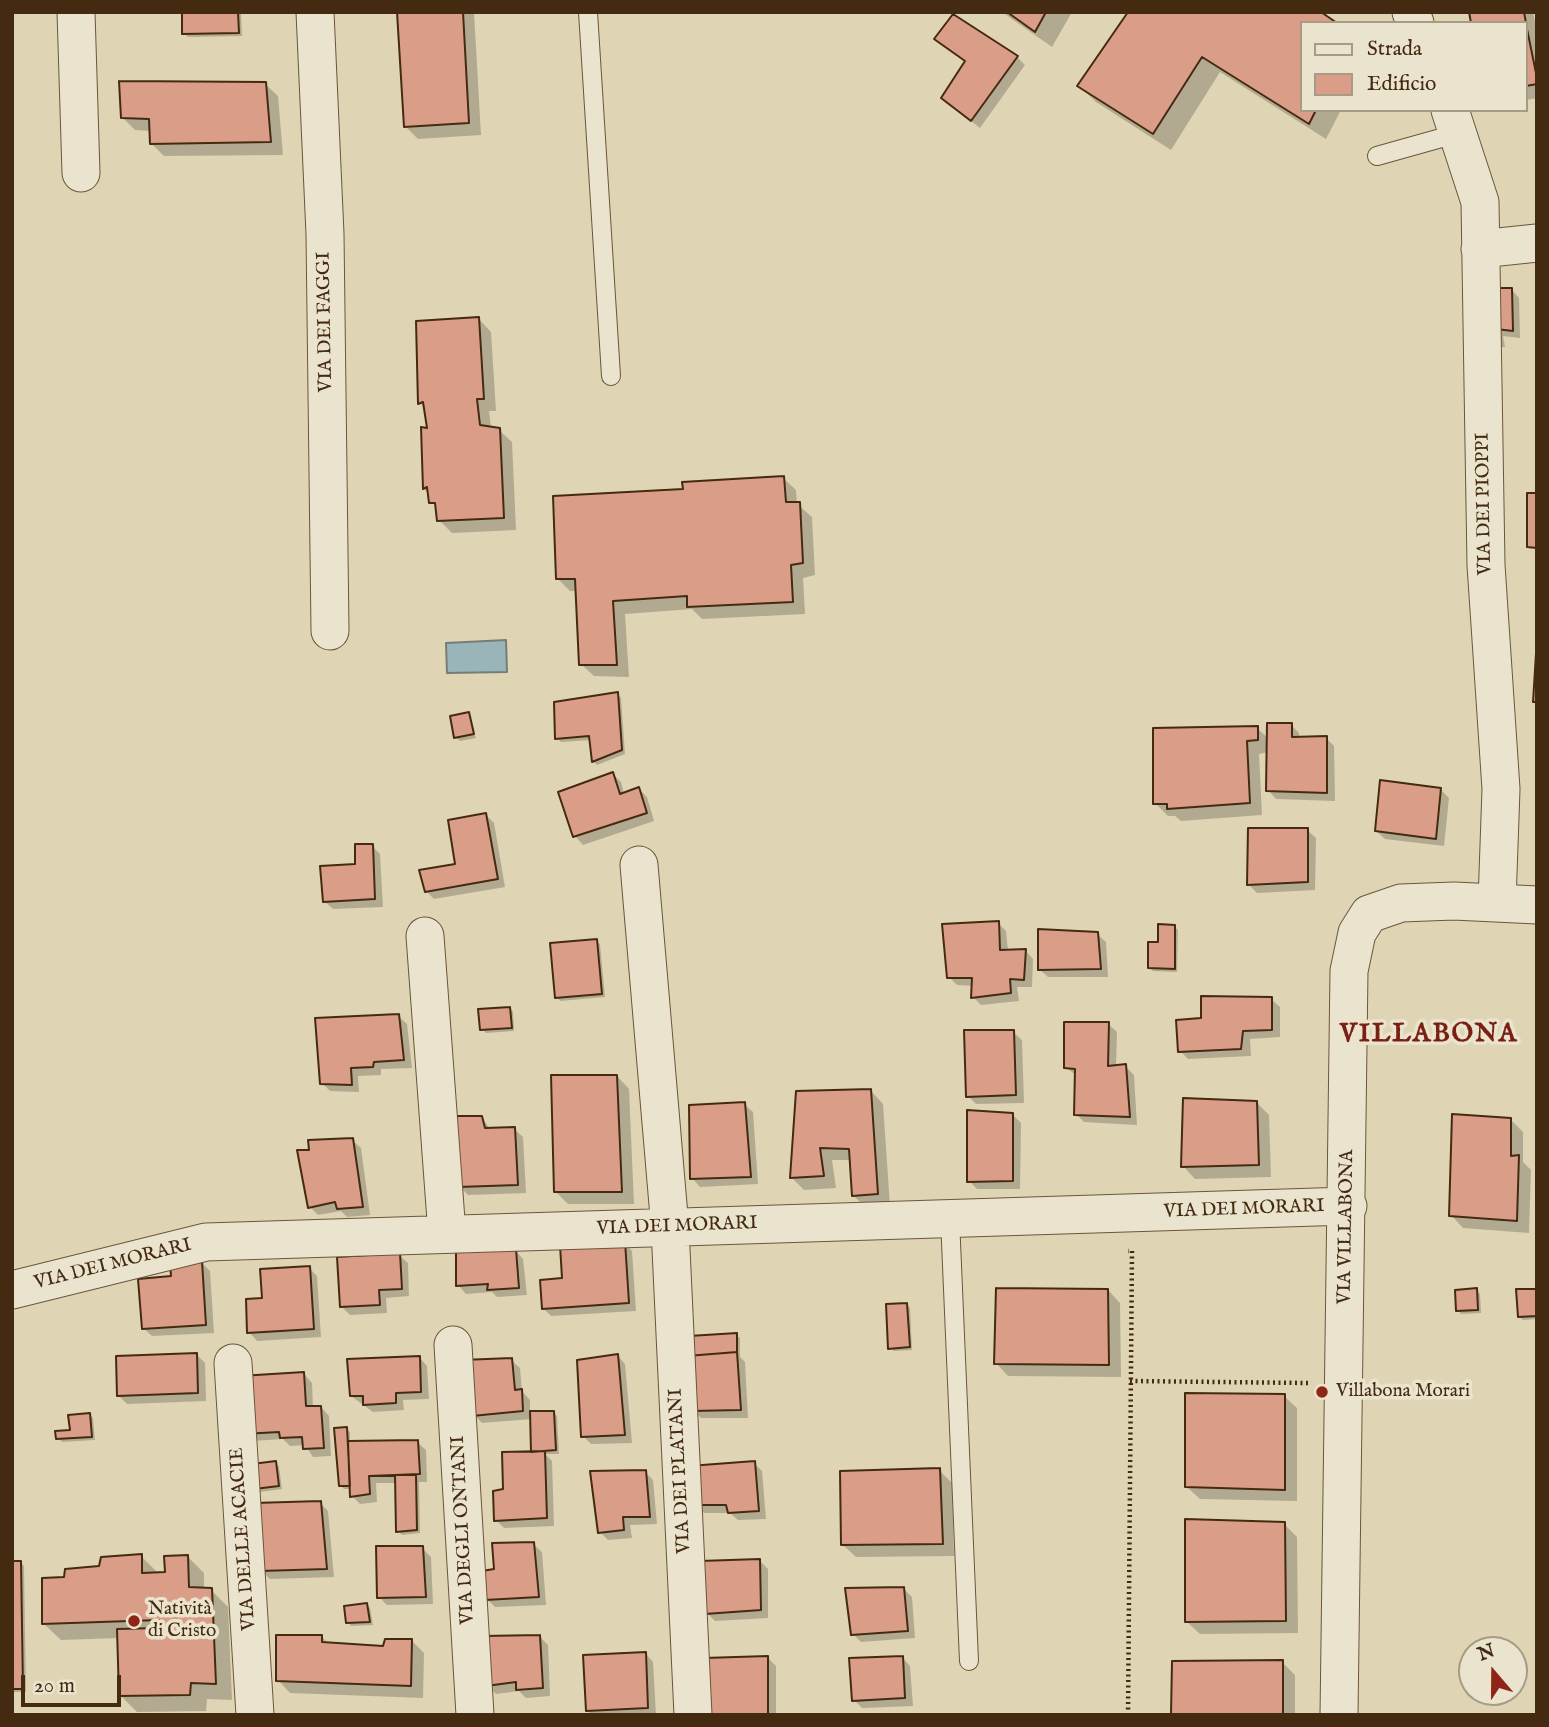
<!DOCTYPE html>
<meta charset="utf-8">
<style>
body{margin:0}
#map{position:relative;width:1549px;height:1727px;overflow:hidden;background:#dfd5b4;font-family:"IM FELL English",serif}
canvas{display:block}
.frame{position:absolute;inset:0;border:14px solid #452a12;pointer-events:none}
.legend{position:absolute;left:1300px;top:21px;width:228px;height:91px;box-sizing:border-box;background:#eae4ce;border:2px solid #a89a83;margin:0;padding:9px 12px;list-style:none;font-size:21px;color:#452a12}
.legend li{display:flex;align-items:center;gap:14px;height:35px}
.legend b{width:35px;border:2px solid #a89a83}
.north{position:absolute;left:1458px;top:1636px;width:70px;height:70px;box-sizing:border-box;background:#eae4ce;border:2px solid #a89a83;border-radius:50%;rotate:340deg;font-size:19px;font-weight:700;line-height:28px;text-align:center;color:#452a12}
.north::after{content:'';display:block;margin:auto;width:24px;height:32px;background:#8f2418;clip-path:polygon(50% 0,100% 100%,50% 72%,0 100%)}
.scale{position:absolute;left:21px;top:1675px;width:100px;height:32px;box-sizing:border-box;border:4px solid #452a12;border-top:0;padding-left:9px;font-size:21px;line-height:24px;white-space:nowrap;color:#452a12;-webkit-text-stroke:5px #eae4ce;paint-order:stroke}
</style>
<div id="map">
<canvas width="1549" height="1727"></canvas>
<div class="frame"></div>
<ul class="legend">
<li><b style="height:9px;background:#eae4ce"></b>Strada</li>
<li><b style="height:19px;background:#da9e88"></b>Edificio</li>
</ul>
<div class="north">N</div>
<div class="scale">20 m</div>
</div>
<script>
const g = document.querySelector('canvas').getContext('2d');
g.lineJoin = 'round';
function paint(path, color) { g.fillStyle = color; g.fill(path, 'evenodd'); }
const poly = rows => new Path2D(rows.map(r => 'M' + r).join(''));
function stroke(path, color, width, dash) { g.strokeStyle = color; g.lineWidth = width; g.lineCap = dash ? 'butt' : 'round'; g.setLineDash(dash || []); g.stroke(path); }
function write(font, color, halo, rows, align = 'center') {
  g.font = font + ' "IM FELL English",serif'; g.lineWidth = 7; g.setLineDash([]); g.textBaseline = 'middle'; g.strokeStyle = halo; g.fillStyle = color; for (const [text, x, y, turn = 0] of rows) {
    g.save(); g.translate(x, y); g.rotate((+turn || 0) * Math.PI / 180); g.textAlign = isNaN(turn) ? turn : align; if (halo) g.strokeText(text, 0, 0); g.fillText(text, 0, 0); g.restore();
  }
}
const water = poly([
 [506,640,507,672,447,673,446,643,506,640]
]);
const shadow = poly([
 [183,12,241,12,242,36,188,37,184,33],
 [399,12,474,12,481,135,418,139,406,127],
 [1002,12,1072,12,1052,47],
 [1471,12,1533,12,1537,31,1537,98,1526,100,1526,23,1473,23],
 [1302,23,1302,110,1341,110,1326,139,1220,72,1171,150,1096,102,1079,86],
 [945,47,1017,57,1025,65,980,128,952,106,966,62],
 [265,84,278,96,283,155,164,156,152,144,151,131,135,130,122,117],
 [1511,289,1519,298,1520,338,1503,336,1505,347,1494,347],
 [479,319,491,332,496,411,489,411,491,428,499,430,512,442,516,530,452,533,439,520,438,510,424,488,429,430,426,408,420,403],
 [783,478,796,490,797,504,812,517,815,575,803,578,805,614,702,619,692,609,625,614,629,677,594,676,581,664,577,591,570,591,557,578,686,491],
 [617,694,621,698,625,754,597,765,593,761,591,740,561,742,557,738],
 [468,714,476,738,460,741,456,738],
 [1291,725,1299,733,1299,739,1326,738,1334,746,1335,801,1276,799,1268,790,1268,752,1259,754,1262,815,1181,821,1175,816,1168,816,1155,803,1257,728,1269,739],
 [613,774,621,782,624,794,639,789,647,797,654,821,583,845,575,836],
 [1441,790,1449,798,1444,846,1385,839,1376,831],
 [486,815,494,823,505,887,434,899,426,891,457,865],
 [1307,830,1316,838,1315,890,1257,893,1249,885],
 [372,846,380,854,383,907,333,909,324,901],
 [998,923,1006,931,1008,951,1025,950,1033,959,1032,987,1017,987,1019,1001,981,1005,973,997,974,986,957,985,949,977],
 [1174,926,1178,930,1177,972,1153,971,1150,968],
 [1097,934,1106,942,1108,977,1048,977,1039,969],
 [596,941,600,944,605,997,560,1001,557,997],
 [1271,999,1280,1007,1280,1037,1250,1039,1251,1056,1188,1059,1180,1051,1202,1019],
 [510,1008,513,1012,514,1031,486,1033,482,1029],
 [398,1016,407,1024,412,1068,381,1069,381,1075,358,1076,359,1092,330,1091,322,1083],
 [1108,1024,1117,1032,1116,1067,1125,1066,1134,1075,1137,1125,1084,1122,1076,1114,1077,1076,1065,1067],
 [1013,1032,1022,1040,1024,1103,976,1104,968,1096],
 [617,1076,629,1089,634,1204,568,1204,556,1192],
 [871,1091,883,1104,890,1206,866,1208,853,1195,852,1160,832,1160,836,1188,804,1190,792,1178],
 [1256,1102,1269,1115,1271,1177,1195,1179,1183,1166],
 [744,1104,753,1112,758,1184,700,1187,692,1178],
 [1012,1114,1021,1123,1020,1189,977,1189,969,1181],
 [481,1117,491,1130,514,1129,523,1137,526,1193,468,1195,460,1187],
 [1510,1119,1523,1132,1523,1162,1531,1170,1529,1233,1463,1228,1451,1215],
 [352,1140,361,1148,370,1215,347,1217,341,1211,318,1215,310,1207,311,1152],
 [624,1243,632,1251,636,1311,551,1316,543,1308,564,1280],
 [515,1250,523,1259,527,1295,497,1297,492,1292,466,1294,458,1285],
 [399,1255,408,1263,409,1296,386,1298,387,1313,350,1315,341,1306],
 [202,1263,210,1271,214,1333,152,1336,143,1328,173,1278],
 [309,1268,317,1276,321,1337,257,1341,249,1332,264,1300],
 [1108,1290,1120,1303,1121,1377,1008,1376,996,1363],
 [1476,1290,1480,1294,1481,1313,1461,1314,1458,1310],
 [1537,1291,1537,1319,1523,1320,1519,1317],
 [907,1305,910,1308,912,1350,894,1351,890,1348],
 [736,1335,740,1338,740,1357,745,1362,748,1418,701,1418,693,1410],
 [196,1354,205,1363,206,1401,127,1404,118,1395],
 [617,1355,625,1364,632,1443,591,1444,583,1436],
 [419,1357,427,1366,429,1399,403,1400,404,1410,373,1412,351,1396],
 [511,1360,520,1368,522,1391,530,1400,530,1413,553,1412,557,1416,559,1454,545,1454,552,1461,554,1526,504,1528,496,1520,505,1491,533,1453,532,1419,482,1423,474,1415],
 [304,1374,312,1383,313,1408,321,1407,329,1416,331,1456,313,1457,305,1445,290,1446,283,1439,253,1441,245,1433],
 [1284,1396,1297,1408,1297,1501,1200,1499,1187,1487],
 [90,1415,93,1418,95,1440,62,1442,58,1438,72,1431],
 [346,1428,350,1432,350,1443,417,1442,426,1450,427,1482,419,1482,420,1533,402,1535,398,1531,397,1483,376,1483,377,1502,360,1504,352,1496,352,1489,344,1489,340,1485],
 [276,1463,279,1467,282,1489,260,1492,256,1489],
 [754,1463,762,1471,766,1519,738,1520,730,1513,704,1513,695,1504],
 [939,1470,952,1483,954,1556,856,1557,843,1545],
 [645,1472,653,1480,657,1524,630,1525,632,1538,608,1540,600,1532],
 [320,1503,328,1511,334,1577,270,1579,261,1571],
 [1284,1524,1297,1537,1298,1633,1200,1634,1187,1622],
 [533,1544,542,1552,546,1605,495,1607,487,1599,496,1571],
 [422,1548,431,1557,433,1604,387,1605,379,1597],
 [141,1556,158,1573,167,1574,187,1556,204,1573,204,1589,211,1590,228,1607,232,1700,207,1699,206,1711,137,1712,121,1696,119,1638,61,1640,44,1624,66,1579],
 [760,1561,768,1569,768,1618,715,1621,707,1613],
 [20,1562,24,1566,26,1692,12,1692,12,1563],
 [903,1588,912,1597,915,1638,861,1642,853,1634],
 [367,1605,370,1608,373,1625,351,1626,348,1622],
 [539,1636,548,1645,550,1696,526,1698,519,1691,496,1694,488,1686],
 [322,1637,329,1644,384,1648,411,1640,424,1653,423,1698,290,1693,278,1680],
 [645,1653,653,1662,656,1715,592,1715,587,1710],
 [902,1657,910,1666,913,1706,862,1708,854,1700],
 [768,1658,776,1666,776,1715,709,1715],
 [1282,1662,1295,1675,1295,1715,1172,1715]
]);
const building = poly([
 [182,12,238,12,239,33,182,34,182,12],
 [397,12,463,12,469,123,404,127,397,12],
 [1007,12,1046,12,1035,32,1007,12],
 [1128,12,1321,12,1337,23,1302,23,1302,110,1316,110,1309,124,1202,57,1153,134,1077,86,1128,12],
 [1469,12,1524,12,1526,23,1471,23,1469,12],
 [953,14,1018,56,971,121,941,98,965,61,934,39,953,14],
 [1526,24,1537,78,1537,84,1526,86,1526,24],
 [119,81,266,82,271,142,150,144,149,119,121,118,119,81],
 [1483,288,1512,288,1513,331,1496,329,1483,288],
 [479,317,484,399,477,399,480,425,500,428,504,518,437,521,435,503,429,503,427,487,423,489,421,427,427,428,423,402,418,404,416,321,479,317],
 [784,476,786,502,800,502,803,563,791,565,793,602,687,607,687,596,613,601,617,665,579,665,575,579,556,579,553,496,683,489,682,482,784,476],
 [1527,493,1537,493,1537,548,1527,547,1527,493],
 [1537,637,1537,702,1533,702,1537,637],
 [618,692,622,750,592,762,589,736,555,739,554,702,618,692],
 [469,712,474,734,454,738,450,716,469,712],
 [1267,723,1292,723,1292,737,1327,736,1327,793,1266,791,1267,723],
 [1258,726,1258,740,1247,741,1250,803,1167,809,1167,804,1153,804,1153,728,1258,726],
 [613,772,620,794,639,787,647,813,573,837,558,792,613,772],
 [1380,780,1441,788,1436,839,1375,831,1380,780],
 [486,813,498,879,425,892,419,870,455,864,448,820,486,813],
 [1248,828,1308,828,1308,882,1247,885,1248,828],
 [355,844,373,844,375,899,323,902,320,866,355,864,355,844],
 [999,921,1000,950,1026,949,1024,980,1010,979,1011,993,971,998,972,978,947,978,942,924,999,921],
 [1158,924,1175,925,1175,969,1148,968,1148,942,1158,942,1158,924],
 [1038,929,1098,932,1101,969,1038,970,1038,929],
 [597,939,602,994,555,998,550,943,597,939],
 [1201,996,1272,997,1272,1030,1243,1031,1241,1049,1178,1052,1176,1020,1201,1018,1201,996],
 [510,1007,512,1028,480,1030,478,1009,510,1007],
 [399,1014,404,1060,374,1062,373,1067,351,1068,352,1085,320,1084,315,1018,399,1014],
 [1064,1022,1109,1022,1108,1066,1126,1064,1130,1117,1074,1115,1075,1069,1064,1068,1064,1022],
 [964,1030,1014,1030,1016,1095,966,1097,964,1030],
 [551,1075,617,1075,622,1192,554,1192,551,1075],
 [871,1089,878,1194,852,1196,849,1149,820,1148,824,1176,790,1178,796,1091,871,1089],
 [1183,1098,1257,1101,1259,1165,1181,1167,1183,1098],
 [745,1102,751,1177,690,1179,689,1105,745,1102],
 [967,1110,1013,1113,1013,1181,967,1182,967,1110],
 [1452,1114,1511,1118,1511,1156,1519,1155,1517,1221,1449,1216,1452,1114],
 [454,1116,482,1116,485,1128,515,1127,518,1185,458,1187,454,1116],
 [353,1138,363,1207,337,1209,335,1202,308,1208,297,1150,309,1150,308,1140,353,1138],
 [625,1241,629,1303,542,1309,540,1280,562,1278,560,1245,625,1241],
 [516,1249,519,1288,487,1290,488,1284,456,1286,456,1251,516,1249],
 [400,1253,402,1289,379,1290,380,1305,340,1307,337,1257,400,1253],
 [202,1261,206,1325,142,1329,138,1279,171,1276,170,1263,202,1261],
 [310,1266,314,1329,247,1333,246,1299,262,1298,260,1269,310,1266],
 [996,1288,1108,1289,1109,1365,994,1364,996,1288],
 [1477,1288,1478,1310,1456,1311,1455,1290,1477,1288],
 [1516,1289,1537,1289,1537,1316,1518,1317,1516,1289],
 [907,1303,910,1347,888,1349,886,1304,907,1303],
 [737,1333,737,1352,687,1356,689,1336,737,1333],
 [737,1352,741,1410,691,1411,687,1356,737,1352],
 [197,1353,198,1393,117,1396,116,1356,197,1353],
 [618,1354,625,1435,581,1437,577,1360,618,1354],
 [420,1356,421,1392,396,1393,396,1403,363,1405,363,1396,350,1396,347,1359,420,1356],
 [512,1358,515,1390,522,1389,523,1411,472,1416,462,1360,512,1358],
 [304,1372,306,1406,321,1406,324,1448,303,1449,302,1437,280,1438,279,1432,243,1434,240,1376,304,1372],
 [1185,1393,1285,1394,1285,1490,1185,1487,1185,1393],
 [530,1411,554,1411,556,1450,531,1452,530,1411],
 [90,1413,92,1437,56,1439,55,1431,70,1430,68,1415,90,1413],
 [347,1427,350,1486,339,1486,334,1428,347,1427],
 [418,1440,420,1474,369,1476,370,1494,350,1497,348,1441,418,1440],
 [545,1451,547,1518,494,1521,493,1491,503,1489,502,1452,545,1451],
 [276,1461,279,1486,254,1489,252,1464,276,1461],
 [755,1461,759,1511,728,1513,726,1505,694,1505,689,1466,755,1461],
 [940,1468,943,1544,841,1545,840,1471,940,1468],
 [646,1470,650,1517,623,1517,624,1530,598,1533,590,1471,646,1470],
 [395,1475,416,1475,417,1530,396,1532,395,1475],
 [321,1501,327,1569,260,1571,254,1503,321,1501],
 [1185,1519,1285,1522,1286,1621,1185,1622,1185,1519],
 [534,1542,539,1597,485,1600,482,1571,494,1569,492,1543,534,1542],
 [376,1546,423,1546,426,1597,377,1598,376,1546],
 [142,1554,142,1573,165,1572,164,1556,188,1555,189,1587,212,1588,216,1684,191,1683,190,1695,119,1696,117,1629,159,1628,159,1620,42,1624,42,1578,64,1577,65,1569,99,1566,101,1557,142,1554],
 [760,1559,761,1610,705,1614,700,1561,760,1559],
 [12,1561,21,1561,23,1689,12,1689,12,1561],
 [904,1587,908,1631,851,1635,845,1588,904,1587],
 [367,1603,370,1622,346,1623,344,1606,367,1603],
 [276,1635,322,1635,322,1642,383,1646,385,1639,412,1639,411,1686,276,1681,276,1635],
 [540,1635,543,1688,516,1690,516,1682,486,1686,483,1636,540,1635],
 [646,1652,648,1708,586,1711,583,1655,646,1652],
 [768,1656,768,1715,707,1715,704,1658,768,1656],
 [903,1656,905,1698,852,1701,849,1658,903,1656],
 [1283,1660,1283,1715,1171,1715,1172,1661,1283,1660]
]);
const path = poly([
 [1130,1381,1308,1383],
 [1128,1715,1132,1251,1128,1251]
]);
const service = poly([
 [588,12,611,376],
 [1377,156,1459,133],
 [950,1219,969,1661]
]);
const minor = poly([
 [76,12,81,173],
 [315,12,325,234,330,631],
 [1411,12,1415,23],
 [1450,110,1480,202,1486,565,1501,789,1497,902],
 [1480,249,1537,243],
 [639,865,670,1228,693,1715],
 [425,936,447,1234],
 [12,1290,206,1242,1348,1206],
 [453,1345,475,1715],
 [233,1363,255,1715],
 [1339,1715,1349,971,1357,933,1369,914,1401,903,1454,901,1537,905]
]);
const markers = [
 [1322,1392,7,"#8f2418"],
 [134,1621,7,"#8f2418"]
];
const streetNames = [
 ["VIA DEI FAGGI",326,322,-91],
 ["VIA DEI PIOPPI",1485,504,-91],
 ["VIA DEI MORARI",1244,1210,-2],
 ["VIA DEI MORARI",677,1227,-2],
 ["VIA VILLABONA",1347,1227,-89],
 ["VIA DEI MORARI",113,1265,-14],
 ["VIA DEI PLATANI",681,1471,-93],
 ["VIA DEGLI ONTANI",464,1530,-93],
 ["VIA DELLE ACACIE",244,1539,-94]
];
const poiNames = [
 ["Villabona Morari",1336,1392],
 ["Natività",148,1610],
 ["di Cristo",148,1632]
];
const districtNames = [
 ["VILLABONA",1429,1036]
];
paint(water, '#99b5b9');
stroke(water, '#777d76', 2);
paint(shadow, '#0003');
paint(building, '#da9e88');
stroke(building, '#452a12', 2);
stroke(service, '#6c553a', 20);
stroke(minor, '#6c553a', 39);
stroke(path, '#452a12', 4.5, [2, 3.5]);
stroke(service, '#eae4ce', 18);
stroke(minor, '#eae4ce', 37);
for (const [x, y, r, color] of markers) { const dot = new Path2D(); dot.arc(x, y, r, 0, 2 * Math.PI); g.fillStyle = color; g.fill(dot); stroke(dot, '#eae4ce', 2.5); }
write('19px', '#452a12', '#eae4ce', streetNames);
write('19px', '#452a12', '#eae4ce', poiNames, 'left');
g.letterSpacing = '2px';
write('bold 26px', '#7a1f14', '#eae4ce', districtNames);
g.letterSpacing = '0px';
</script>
